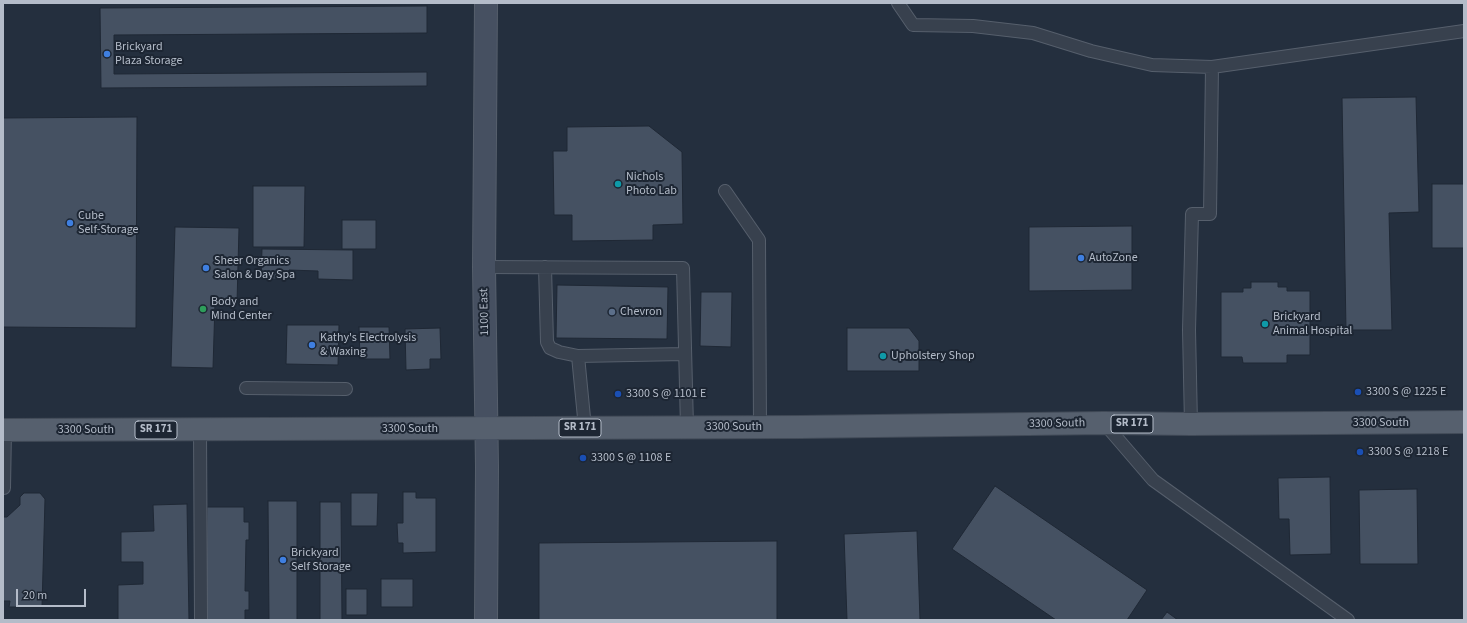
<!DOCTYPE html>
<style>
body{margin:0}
#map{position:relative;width:1467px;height:623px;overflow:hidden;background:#242f3e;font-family:"Source Sans 3",sans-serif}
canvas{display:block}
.frame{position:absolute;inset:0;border:4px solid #b4bcc9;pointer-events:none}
.scale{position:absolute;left:16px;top:589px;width:70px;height:18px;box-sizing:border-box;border:2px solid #b4bcc9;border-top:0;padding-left:5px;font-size:12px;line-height:14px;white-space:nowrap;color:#b4bcc9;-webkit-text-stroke:3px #1d2633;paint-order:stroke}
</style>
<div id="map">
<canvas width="1467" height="623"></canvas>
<div class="frame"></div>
<div class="scale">20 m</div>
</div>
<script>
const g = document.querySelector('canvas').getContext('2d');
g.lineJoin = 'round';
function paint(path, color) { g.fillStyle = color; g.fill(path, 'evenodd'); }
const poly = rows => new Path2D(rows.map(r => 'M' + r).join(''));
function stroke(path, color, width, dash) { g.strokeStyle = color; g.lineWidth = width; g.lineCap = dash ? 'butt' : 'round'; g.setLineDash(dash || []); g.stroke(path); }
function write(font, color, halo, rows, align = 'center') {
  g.font = font + ' "Source Sans 3",sans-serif'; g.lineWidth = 4; g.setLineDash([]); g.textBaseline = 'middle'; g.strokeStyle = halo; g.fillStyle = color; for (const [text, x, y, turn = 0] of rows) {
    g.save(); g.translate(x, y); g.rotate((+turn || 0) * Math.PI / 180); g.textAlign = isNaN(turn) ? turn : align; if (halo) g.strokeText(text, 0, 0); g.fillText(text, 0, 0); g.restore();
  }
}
const building = poly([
 [427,6,427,33,114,35,114,74,427,72,427,86,101,88,100,8,427,6],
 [1416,97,1419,212,1389,213,1392,330,1346,330,1342,98,1416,97],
 [137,117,136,328,3,327,3,118,137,117],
 [649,126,682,152,683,224,653,225,653,240,572,241,572,215,554,215,553,151,567,151,567,127,649,126],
 [1432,184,1464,184,1464,248,1432,248,1432,184],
 [253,186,305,186,304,247,253,247,253,186],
 [342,220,376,220,376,249,342,249,342,220],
 [1132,226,1132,290,1029,291,1029,227,1132,226],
 [175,227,239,228,237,303,215,303,213,368,171,367,175,227],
 [262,249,353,250,353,280,318,279,318,271,289,270,285,279,261,279,262,249],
 [1251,282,1278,282,1278,287,1287,287,1287,291,1310,291,1310,355,1287,355,1287,363,1243,363,1242,357,1221,357,1221,292,1243,292,1243,288,1251,288,1251,282],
 [557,285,668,287,667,339,556,338,557,285],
 [701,292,732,292,731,347,700,346,701,292],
 [287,325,339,325,338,365,286,364,287,325],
 [359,327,389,327,390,359,360,359,359,327],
 [440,328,441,359,430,359,430,369,406,370,405,329,440,328],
 [847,328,909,328,919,341,919,371,847,371,847,328],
 [1330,477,1331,554,1290,555,1289,519,1279,519,1278,478,1330,477],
 [995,486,1147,590,1127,620,1056,620,952,549,995,486],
 [1417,489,1418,564,1360,564,1359,490,1417,489],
 [403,492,416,492,416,498,436,498,436,552,403,553,403,543,398,543,397,523,403,523,403,492],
 [24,493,40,493,45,499,42,607,9,607,10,601,3,601,3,517,7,517,20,505,20,497,24,493],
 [351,493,378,493,377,526,351,526,351,493],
 [268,501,297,501,297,620,269,620,268,501],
 [320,502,341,502,342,620,320,620,320,502],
 [187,504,189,620,118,620,118,585,143,584,143,562,121,562,121,532,154,531,153,505,187,504],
 [207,507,244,507,244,522,249,522,249,540,246,540,245,591,249,591,249,610,245,610,245,620,206,620,207,507],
 [917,531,920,620,847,620,844,534,917,531],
 [777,541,777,620,539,620,539,543,777,541],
 [381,579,413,579,413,607,381,607,381,579],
 [346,589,367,589,367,615,346,615,346,589],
 [1167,612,1178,620,1161,620,1167,612]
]);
const lane = poly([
 [898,3,913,25,973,26,1033,33,1091,51,1152,65,1212,67,1210,214,1192,214,1189,330,1191,424],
 [1212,67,1464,31],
 [725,191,759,240,760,427],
 [484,267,683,268,687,427],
 [545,267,547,342,550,348,559,352,578,356],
 [246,388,346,389],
 [1104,423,1153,480,1348,620],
 [585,428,578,356,685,354],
 [200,430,201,620],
 [3,488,4,488,5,430]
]);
const secondary = poly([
 [486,620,487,467,484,267,486,3]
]);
const primary = poly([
 [3,430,800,427,1104,423,1191,424,1464,422]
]);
const markers = [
 [107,54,4,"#3f7fe0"],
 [618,184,4,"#0f9aa8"],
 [70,223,4,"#3f7fe0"],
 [1081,258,4,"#3f7fe0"],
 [206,268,4,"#3f7fe0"],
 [203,309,4,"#2e9e5b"],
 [612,312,4,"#5c6f8a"],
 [1265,324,4,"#0f9aa8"],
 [312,345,4,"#3f7fe0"],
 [883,356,4,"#0f9aa8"],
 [1358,392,4,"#1a4fb4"],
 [618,394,4,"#1a4fb4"],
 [1360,452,4,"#1a4fb4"],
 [583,458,4,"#1a4fb4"],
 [283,560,4,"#3f7fe0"]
];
const shields = [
 [1132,424,42],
 [580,428,42],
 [156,430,42]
];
const shieldNames = [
 ["SR 171",1132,424],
 ["SR 171",580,428],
 ["SR 171",156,430]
];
const poiNames = [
 ["Brickyard",115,47],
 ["Plaza Storage",115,61],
 ["Nichols",626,177],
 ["Photo Lab",626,191],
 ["Cube",78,216],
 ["Self-Storage",78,230],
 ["AutoZone",1089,258],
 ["Sheer Organics",214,261],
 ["Salon & Day Spa",214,275],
 ["Body and",211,302],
 ["Mind Center",211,316],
 ["Chevron",620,312],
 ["Brickyard",1273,317],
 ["Animal Hospital",1273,331],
 ["Kathy's Electrolysis",320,338],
 ["& Waxing",320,352],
 ["Upholstery Shop",891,356],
 ["3300 S @ 1225 E",1366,392],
 ["3300 S @ 1101 E",626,394],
 ["3300 S @ 1218 E",1368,452],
 ["3300 S @ 1108 E",591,458],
 ["Brickyard",291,553],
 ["Self Storage",291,567]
];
const streetNames = [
 ["1100 East",485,312,-91],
 ["3300 South",1381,423],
 ["3300 South",1057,424,-1],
 ["3300 South",734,427],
 ["3300 South",410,429],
 ["3300 South",86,430]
];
paint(building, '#455162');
stroke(building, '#1f2835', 1);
stroke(lane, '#565f6c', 14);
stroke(secondary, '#565f6c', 24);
stroke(primary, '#414a57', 24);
stroke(lane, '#38414e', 12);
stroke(secondary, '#465061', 22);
stroke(primary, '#56606e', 22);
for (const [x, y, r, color] of markers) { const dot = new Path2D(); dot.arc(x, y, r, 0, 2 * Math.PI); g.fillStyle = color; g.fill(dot); stroke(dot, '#1d2633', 1.5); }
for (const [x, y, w] of shields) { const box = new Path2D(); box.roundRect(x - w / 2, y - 9, w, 18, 3); g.fillStyle = '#1d2633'; g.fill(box); stroke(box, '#b4bcc9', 1); }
write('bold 11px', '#b4bcc9', null, shieldNames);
write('12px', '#b4bcc9', '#1d2633', poiNames, 'left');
write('12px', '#b4bcc9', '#1d2633', streetNames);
</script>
